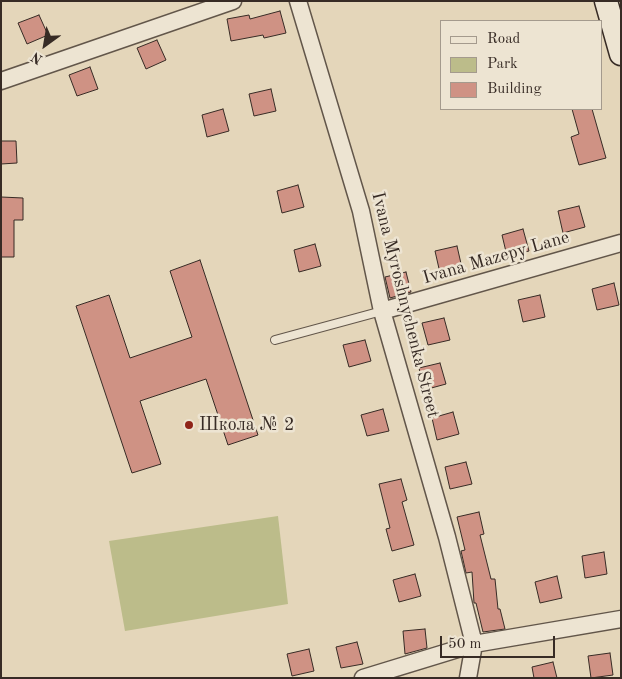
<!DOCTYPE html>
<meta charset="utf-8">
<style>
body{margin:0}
#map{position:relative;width:622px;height:679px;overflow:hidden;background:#e4d6ba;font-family:"Old Standard TT",serif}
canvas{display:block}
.frame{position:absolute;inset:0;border:2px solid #372b25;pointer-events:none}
.legend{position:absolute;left:440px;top:20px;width:162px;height:90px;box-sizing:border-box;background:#ede4d2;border:1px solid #a49a8d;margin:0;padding:6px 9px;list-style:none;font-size:15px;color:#372b25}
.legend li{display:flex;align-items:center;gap:10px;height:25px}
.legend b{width:25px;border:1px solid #a49a8d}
.north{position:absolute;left:20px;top:20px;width:50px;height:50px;-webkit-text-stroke:4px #ede4d2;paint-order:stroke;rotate:212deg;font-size:14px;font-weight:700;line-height:20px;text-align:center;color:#372b25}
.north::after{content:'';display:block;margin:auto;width:18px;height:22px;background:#372b25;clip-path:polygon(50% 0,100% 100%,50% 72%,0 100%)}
.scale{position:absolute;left:440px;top:636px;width:115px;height:22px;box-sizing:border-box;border:2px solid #372b25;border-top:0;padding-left:6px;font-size:15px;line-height:18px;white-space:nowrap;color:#372b25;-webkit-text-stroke:4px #ede4d2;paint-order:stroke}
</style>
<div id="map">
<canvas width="622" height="679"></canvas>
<div class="frame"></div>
<ul class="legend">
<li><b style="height:6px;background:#ede4d2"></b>Road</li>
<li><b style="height:14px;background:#bcbc8a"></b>Park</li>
<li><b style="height:14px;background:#cf9284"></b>Building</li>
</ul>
<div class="north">N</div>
<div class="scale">50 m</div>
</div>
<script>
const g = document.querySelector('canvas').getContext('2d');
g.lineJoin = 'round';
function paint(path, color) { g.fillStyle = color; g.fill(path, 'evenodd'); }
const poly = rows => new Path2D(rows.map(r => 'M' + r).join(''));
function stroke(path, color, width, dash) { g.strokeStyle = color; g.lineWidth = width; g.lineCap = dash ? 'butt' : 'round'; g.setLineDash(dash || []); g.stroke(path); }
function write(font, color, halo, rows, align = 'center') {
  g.font = font + ' "Old Standard TT",serif'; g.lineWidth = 5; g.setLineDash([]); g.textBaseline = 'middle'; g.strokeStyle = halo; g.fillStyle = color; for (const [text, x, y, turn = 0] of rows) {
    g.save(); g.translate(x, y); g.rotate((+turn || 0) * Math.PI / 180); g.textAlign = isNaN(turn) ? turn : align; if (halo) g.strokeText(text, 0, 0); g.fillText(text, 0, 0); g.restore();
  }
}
const green = poly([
 [278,516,288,604,125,631,109,541]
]);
const building = poly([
 [280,11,286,33,264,38,263,35,231,41,227,19,249,15,250,19,280,11],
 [39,15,48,35,27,44,18,23,39,15],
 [157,40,166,60,146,69,137,48,157,40],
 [90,67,98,89,77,96,69,75,90,67],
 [271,89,276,111,254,116,249,94,271,89],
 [223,109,229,131,207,137,202,115,223,109],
 [572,109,592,109,606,158,579,165,571,137,579,134,572,109],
 [1,141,16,141,17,163,1,164,1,141],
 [298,185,304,207,282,213,277,191,298,185],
 [1,197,23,198,23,220,14,220,14,257,1,257,1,197],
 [579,206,585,227,563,233,558,211,579,206],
 [523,229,529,251,507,256,502,235,523,229],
 [315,244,321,266,299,272,294,250,315,244],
 [457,246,462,268,440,273,435,251,457,246],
 [200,260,258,435,228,445,206,379,140,401,161,464,132,473,76,306,109,295,130,358,192,337,170,271,200,260],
 [406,272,411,292,390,298,385,277,406,272],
 [614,283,619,305,597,310,592,289,614,283],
 [540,295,545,317,523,322,518,300,540,295],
 [444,318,450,340,428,345,422,323,444,318],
 [365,340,371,361,349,367,343,345,365,340],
 [440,363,446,384,424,390,419,368,440,363],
 [383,409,389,431,367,436,361,415,383,409],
 [453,412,459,434,437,440,432,418,453,412],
 [466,462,472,484,450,489,445,467,466,462],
 [401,479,407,500,402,502,414,545,392,551,386,529,390,528,379,484,401,479],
 [479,512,484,534,480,535,491,579,495,579,498,609,500,609,505,629,483,632,476,603,474,603,472,572,466,573,461,551,465,550,457,517,479,512],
 [604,552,607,574,585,578,582,556,604,552],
 [415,574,421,596,399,602,393,580,415,574],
 [557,576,562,598,540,603,535,582,557,576],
 [425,629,427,648,405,654,403,631,425,629],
 [357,642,363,664,341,668,336,647,357,642],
 [309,649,314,671,292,676,287,654,309,649],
 [610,653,613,675,591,678,588,656,610,653],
 [553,662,557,678,534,678,532,667,553,662]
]);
const lane = poly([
 [275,340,382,311]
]);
const street = poly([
 [298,1,361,211,382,311,447,537,474,644,468,678],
 [1,81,233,1],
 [382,311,621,243],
 [363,678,474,644,621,619]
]);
const secondary = poly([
 [606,1,621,54]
]);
const markers = [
 [189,425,5,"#8f2418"]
];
const streetNames = [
 ["Ivana Mazepy Lane",496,258,-16],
 ["Ivana Myroshnychenka Street",405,305,76]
];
const poiNames = [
 ["Школа № 2",199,425]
];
paint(green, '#bcbc8a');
paint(building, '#cf9284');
stroke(building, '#372b25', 1);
stroke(lane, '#62564a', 10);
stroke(street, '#62564a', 19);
stroke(secondary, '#372b25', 25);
stroke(lane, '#ede4d2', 8);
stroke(street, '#ede4d2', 16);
stroke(secondary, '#ede4d2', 22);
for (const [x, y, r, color] of markers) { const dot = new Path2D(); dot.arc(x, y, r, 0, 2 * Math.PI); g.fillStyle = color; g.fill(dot); stroke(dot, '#ede4d2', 2); }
write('18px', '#372b25', '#ede4d2', streetNames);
write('18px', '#372b25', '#ede4d2', poiNames, 'left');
</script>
